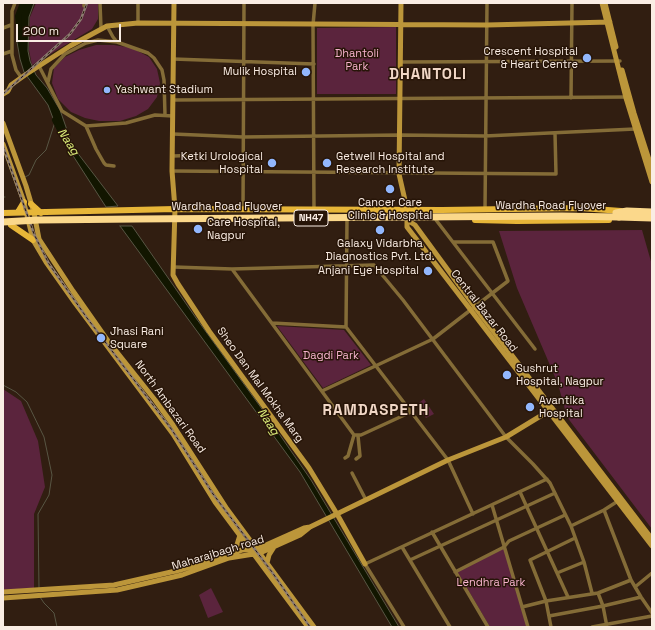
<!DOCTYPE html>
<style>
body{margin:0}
#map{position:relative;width:655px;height:630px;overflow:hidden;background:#311e11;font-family:"Space Grotesk",sans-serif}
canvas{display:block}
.frame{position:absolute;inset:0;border:4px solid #faede4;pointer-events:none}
.scale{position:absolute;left:16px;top:24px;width:105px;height:18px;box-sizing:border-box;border:2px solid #faede4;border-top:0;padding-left:5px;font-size:12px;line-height:14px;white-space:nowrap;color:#faede4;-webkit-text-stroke:3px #271508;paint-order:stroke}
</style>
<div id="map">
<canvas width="655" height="630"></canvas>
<div class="frame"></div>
<div class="scale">200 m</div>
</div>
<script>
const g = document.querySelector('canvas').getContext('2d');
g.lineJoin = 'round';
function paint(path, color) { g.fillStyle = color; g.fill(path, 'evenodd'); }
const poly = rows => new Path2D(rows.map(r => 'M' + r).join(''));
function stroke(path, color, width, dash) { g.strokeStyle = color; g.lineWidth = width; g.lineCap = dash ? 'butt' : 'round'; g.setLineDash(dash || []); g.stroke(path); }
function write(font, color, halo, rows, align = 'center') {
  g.font = font + ' "Space Grotesk",sans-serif'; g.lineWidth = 3; g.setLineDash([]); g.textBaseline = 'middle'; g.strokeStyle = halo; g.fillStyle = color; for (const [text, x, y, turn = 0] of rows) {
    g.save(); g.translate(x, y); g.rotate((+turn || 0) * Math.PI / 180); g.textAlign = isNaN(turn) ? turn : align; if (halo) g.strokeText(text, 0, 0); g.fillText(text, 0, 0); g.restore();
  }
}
const green = poly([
 [36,3,98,3,98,19,92,29,32,65,29,50,30,17],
 [396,27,396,94,317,94,317,28],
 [96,45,114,45,132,48,149,57,157,69,160,83,157,97,148,109,136,116,120,121,99,121,85,118,71,112,58,99,52,83,54,68,65,57,79,50],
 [642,230,652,265,652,529,567,417,558,384,517,288,499,231],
 [277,326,344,330,371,365,323,388],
 [3,389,21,401,38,441,45,487,34,514,34,588,3,590],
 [424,399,434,414,426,418,416,405],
 [504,547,528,627,490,627,457,571],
 [211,588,223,612,208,618,199,595]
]);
const water = poly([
 [24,3,34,3,29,17,28,51,30,61,36,75,47,88,60,110,73,147,118,206,106,207,70,151,62,133,54,121,48,105,24,72,20,59,17,42,17,23,24,3],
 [120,226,132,226,196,318,262,409,311,480,399,627,392,627,300,472,120,226]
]);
const stream = poly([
 [25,177,29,175,36,160,46,150,55,122],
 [3,197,5,197],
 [3,385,16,392,27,402,44,437,52,475,49,495,38,514,39,588],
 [40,597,44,603,54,613,57,627]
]);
const river = poly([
 [19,27,18,16,23,3],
 [55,120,67,143]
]);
const street = poly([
 [15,3,12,11,12,55,16,70,21,77],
 [100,3,101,28],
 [138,3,138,23],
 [84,6,84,3],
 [107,26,113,37,117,42,148,53,154,58,162,70,164,80,165,115],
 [3,28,11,25],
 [3,54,12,51],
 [65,54,86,43,98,40,117,42],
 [173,59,314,64],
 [400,62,620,61],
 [39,66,62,111,86,126,126,123,155,115,173,116],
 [48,82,51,69,65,54,63,54],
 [571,98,572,3],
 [173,100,627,97],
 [86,126,96,149,104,163,106,165,114,166],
 [173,134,243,137,400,135,485,136,635,129],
 [173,156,201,155],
 [172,171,556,174,555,133],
 [243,210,244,3],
 [314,210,313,25,315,3],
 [485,210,487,3],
 [436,220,535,349],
 [174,267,232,269,374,265,403,300,506,437,533,464,550,483,571,526,584,562,592,593],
 [232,269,354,435,361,435,411,412],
 [272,323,346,327,448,460,473,514],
 [346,327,347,220],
 [322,391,433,339,508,281,493,242,453,242],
 [345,458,348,456,354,435],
 [356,459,360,456,358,436],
 [352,473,366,500],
 [520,492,568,597],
 [492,505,528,627],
 [604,510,631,580,641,597,652,613],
 [571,526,604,510,618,501],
 [432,532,488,627],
 [402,547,450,627],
 [410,560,555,493],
 [455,572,504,547,509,541,565,515],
 [557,573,584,562],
 [635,587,652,573],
 [598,593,603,606,607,627],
 [522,607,546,601,598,593,631,580],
 [549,616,603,606,641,597],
 [404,627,365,564,547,479],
 [551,627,546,601,530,560,575,538],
 [592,627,652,616]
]);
const secondary = poly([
 [174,3,172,171,175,209,173,275,178,284,209,331,309,468,337,514,365,564],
 [401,3,399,174,407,209,407,227,652,546],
 [602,3,626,98,652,182],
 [605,3,616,47],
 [622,70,634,113,652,169],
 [3,94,8,91,11,85,25,75,70,46,107,26,138,23,487,25,610,22],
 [3,123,26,186,34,213,39,239,73,291,108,341,155,400,173,425,227,509,314,627],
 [3,144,23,199,33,240,46,262,75,303,173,434,215,502,308,627],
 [407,220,415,225,475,307,652,539],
 [231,552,236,548,240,535],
 [267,563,269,555,274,547],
 [3,592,114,585,180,570,242,550,257,549,304,528,310,527,448,460,506,437,552,409],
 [3,598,117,590,182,575,229,558,260,553,300,535,310,527]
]);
const primary = poly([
 [31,204,41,213],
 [18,212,24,202],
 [3,213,175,209,442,210,581,208,621,211],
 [475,220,517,221,609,220],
 [11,225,33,240]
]);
const highway = poly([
 [616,213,627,211,652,212],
 [619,217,652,218]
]);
const rail = poly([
 [3,94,70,34,81,19,87,3],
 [3,146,34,234,49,264,87,318,172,430,213,494,272,572,310,627]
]);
const highwayBridge = poly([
 [3,222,38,220,136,219,562,216,619,217]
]);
const markers = [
 [587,58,5,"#92b7fd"],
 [306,72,5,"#92b7fd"],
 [107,90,4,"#92b7fd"],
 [272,163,5,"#92b7fd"],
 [327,163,5,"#92b7fd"],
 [390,189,5,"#92b7fd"],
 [198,229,5,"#92b7fd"],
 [380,230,5,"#92b7fd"],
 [428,271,5,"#92b7fd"],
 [101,338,5,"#92b7fd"],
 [507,375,5,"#92b7fd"],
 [530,407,5,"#92b7fd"]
];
const shields = [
 [311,218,34]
];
const shieldNames = [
 ["NH47",311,218]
];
const poiNames = [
 ["Crescent Hospital",578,52,"right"],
 ["& Heart Centre",578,65,"right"],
 ["Mulik Hospital",297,72,"right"],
 ["Yashwant Stadium",115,90],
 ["Ketki Urological",263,157,"right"],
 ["Hospital",263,170,"right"],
 ["Getwell Hospital and",336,157],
 ["Research Institute",336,170],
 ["Cancer Care",390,203,"center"],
 ["Clinic & Hospital",390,216,"center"],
 ["Care Hospital,",207,223],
 ["Nagpur",207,236],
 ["Galaxy Vidarbha",380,244,"center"],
 ["Diagnostics Pvt. Ltd.",380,257,"center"],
 ["Anjani Eye Hospital",419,271,"right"],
 ["Jhasi Rani",110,332],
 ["Square",110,345],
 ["Sushrut",516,369],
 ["Hospital, Nagpur",516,382],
 ["Avantika",539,401],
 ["Hospital",539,414]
];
const parkNames = [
 ["Dhantoli",357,54],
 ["Park",357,67],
 ["Dagdi Park",331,356],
 ["Lendhra Park",491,583]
];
const streetNames = [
 ["Wardha Road Flyover",551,206],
 ["Wardha Road Flyover",227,207],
 ["Central Bazar Road",484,311,52],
 ["Sheo Dan Mal Mokha Marg",260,385,54],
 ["North Ambazari Road",170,407,54],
 ["Maharajbagh road",218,553,-17]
];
const waterNames = [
 ["Naag",68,142,57],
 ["Naag",268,422,57]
];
const districtNames = [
 ["DHANTOLI",428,75],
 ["RAMDASPETH",376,411]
];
paint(green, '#5b243d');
paint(water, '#121600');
stroke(water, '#585644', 1);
stroke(stream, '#585644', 1);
stroke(river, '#121600', 6);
stroke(street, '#846c37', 3.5);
stroke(secondary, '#bc963a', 5);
stroke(primary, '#e7b638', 6);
stroke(highway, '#fbd88b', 7);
stroke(rail, '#8c7b70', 2.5);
stroke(rail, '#271508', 1, [3]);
stroke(highwayBridge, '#fbd88b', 7);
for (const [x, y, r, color] of markers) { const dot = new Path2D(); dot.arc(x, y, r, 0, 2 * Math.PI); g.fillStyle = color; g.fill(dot); stroke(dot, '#271508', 1.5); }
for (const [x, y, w] of shields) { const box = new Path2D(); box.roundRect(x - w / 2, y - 8, w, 16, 3); g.fillStyle = '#271508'; g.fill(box); stroke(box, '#faede4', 1); }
write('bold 10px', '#faede4', null, shieldNames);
write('11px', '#faede4', '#271508', poiNames, 'left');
write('11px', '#f7b3cd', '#271508', parkNames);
write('11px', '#faede4', '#271508', streetNames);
write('italic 12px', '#dbed79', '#271508', waterNames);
g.letterSpacing = '1px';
write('bold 15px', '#f1d7c6', '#271508', districtNames);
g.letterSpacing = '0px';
</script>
